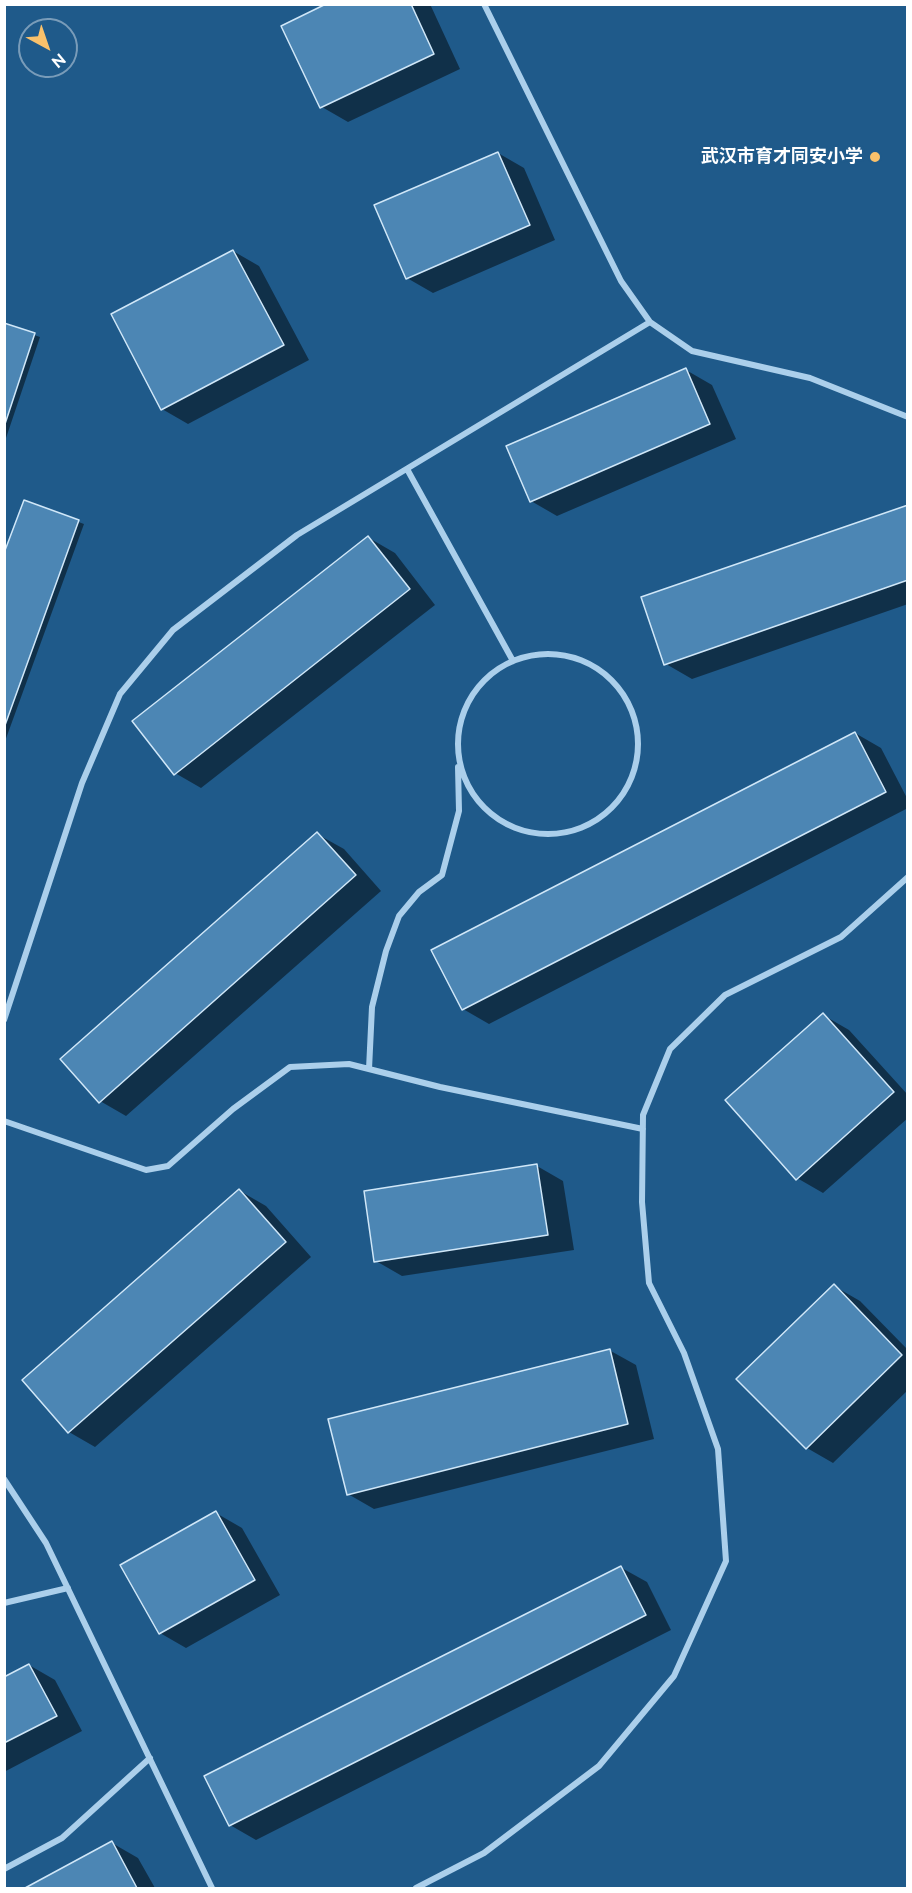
<!DOCTYPE html>
<meta charset="utf-8">
<style>
body{margin:0}
#map{position:relative;width:912px;height:1893px;overflow:hidden;background:#1f5a8a;font-family:Raleway,sans-serif}
canvas{display:block}
.frame{position:absolute;inset:0;border:6px solid #fff;pointer-events:none}
.north{position:absolute;left:18px;top:18px;width:60px;height:60px;box-sizing:border-box;background:#1f5a8a;border:2px solid #799cb9;border-radius:50%;rotate:140deg;font-size:16px;font-weight:700;line-height:24px;text-align:center;color:#fff}
.north::after{content:'';display:block;margin:auto;width:21px;height:27px;background:#f9c16b;clip-path:polygon(50% 0,100% 100%,50% 72%,0 100%)}
</style>
<div id="map">
<canvas width="912" height="1893"></canvas>
<div class="frame"></div>
<div class="north">N</div>
</div>
<script>
const g = document.querySelector('canvas').getContext('2d');
g.lineJoin = 'round';
function paint(path, color) { g.fillStyle = color; g.fill(path, 'evenodd'); }
const poly = rows => new Path2D(rows.map(r => 'M' + r).join(''));
function stroke(path, color, width, dash) { g.strokeStyle = color; g.lineWidth = width; g.lineCap = dash ? 'butt' : 'round'; g.setLineDash(dash || []); g.stroke(path); }
function write(font, color, halo, rows, align = 'center') {
  g.font = font + ' Raleway,"Noto Sans SC",sans-serif'; g.lineWidth = 5; g.setLineDash([]); g.textBaseline = 'middle'; g.strokeStyle = halo; g.fillStyle = color; for (const [text, x, y, turn = 0] of rows) {
    g.save(); g.translate(x, y); g.rotate((+turn || 0) * Math.PI / 180); g.textAlign = isNaN(turn) ? turn : align; if (halo) g.strokeText(text, 0, 0); g.fillText(text, 0, 0); g.restore();
  }
}
const shadow = poly([
 [329,4,430,4,460,69,348,122,322,107],
 [498,153,524,168,555,240,433,293,407,278],
 [233,251,259,266,309,360,188,424,162,409],
 [4,325,40,337,4,444],
 [686,370,712,385,736,439,557,516,531,501,508,447],
 [24,502,84,524,4,744,4,558],
 [908,507,908,604,692,679,666,664],
 [369,538,395,553,435,605,201,788,175,773],
 [855,733,881,748,908,800,908,808,489,1024,463,1009],
 [317,834,344,849,381,891,126,1116,100,1101],
 [823,1015,849,1030,908,1095,908,1118,823,1193,797,1178],
 [537,1166,563,1181,574,1250,402,1276,376,1261],
 [240,1191,266,1206,311,1257,95,1447,69,1432],
 [834,1286,860,1301,908,1350,908,1390,833,1463,807,1448,739,1379],
 [609,1350,636,1365,654,1439,374,1509,348,1494],
 [216,1513,242,1528,280,1595,186,1648,160,1633],
 [620,1567,647,1582,671,1630,256,1840,230,1825],
 [29,1665,55,1680,82,1731,4,1772,4,1678],
 [112,1843,138,1858,155,1888,28,1888]
]);
const building = poly([
 [326,4,411,4,434,54,320,108,281,26,326,4],
 [498,152,530,225,406,279,374,205,498,152],
 [233,250,284,345,161,410,111,314,233,250],
 [4,323,35,333,4,427,4,323],
 [686,368,710,424,530,502,506,446,686,368],
 [24,500,79,520,4,728,4,553,24,500],
 [908,505,908,580,664,665,641,597,908,505],
 [368,536,410,589,174,775,132,721,368,536],
 [855,732,886,792,462,1010,431,950,855,732],
 [317,832,356,875,99,1103,60,1059,317,832],
 [823,1013,894,1092,796,1180,725,1100,823,1013],
 [537,1164,548,1235,374,1262,364,1191,537,1164],
 [239,1189,286,1242,68,1433,22,1380,239,1189],
 [834,1284,902,1355,806,1449,736,1379,834,1284],
 [610,1349,628,1424,347,1495,328,1419,610,1349],
 [216,1511,255,1580,159,1634,120,1565,216,1511],
 [621,1566,646,1615,229,1826,204,1776,621,1566],
 [29,1664,57,1716,4,1743,4,1677,29,1664],
 [112,1841,137,1888,25,1888,112,1841]
]);
const minor = poly([
 [484,4,621,281,650,322,692,351,810,378,908,417],
 [407,469,513,661],
 '458 744a90 90 0 1 1 180 0a90 90 0 1 1-180 0Z',
 [4,1020,82,783,120,694,173,630,297,535,650,322],
 [369,1069,372,1007,386,951,399,916,419,892,442,875,459,811,458,767],
 [4,1121,146,1170,168,1166,233,1109,290,1067,349,1064,440,1087,643,1129],
 [4,1479,46,1543,212,1888],
 [4,1603,68,1588],
 [4,1869,62,1838,150,1758],
 [416,1888,484,1853,599,1766,674,1676,726,1561,718,1449,684,1353,649,1283,642,1202,643,1115,670,1049,725,995,841,937,908,877]
]);
const markers = [
 [875,157,6,"#f9c16b"]
];
const poiNames = [
 ["武汉市育才同安小学",863,157]
];
paint(shadow, '#0007');
paint(building, '#4c86b4');
stroke(building, '#d0e7f8', 1.5);
stroke(minor, '#abcfeb', 6);
for (const [x, y, r, color] of markers) { const dot = new Path2D(); dot.arc(x, y, r, 0, 2 * Math.PI); g.fillStyle = color; g.fill(dot); stroke(dot, '#1f5a8a', 2); }
write('bold 18px', '#fff', '#1f5a8a', poiNames, 'right');
</script>
